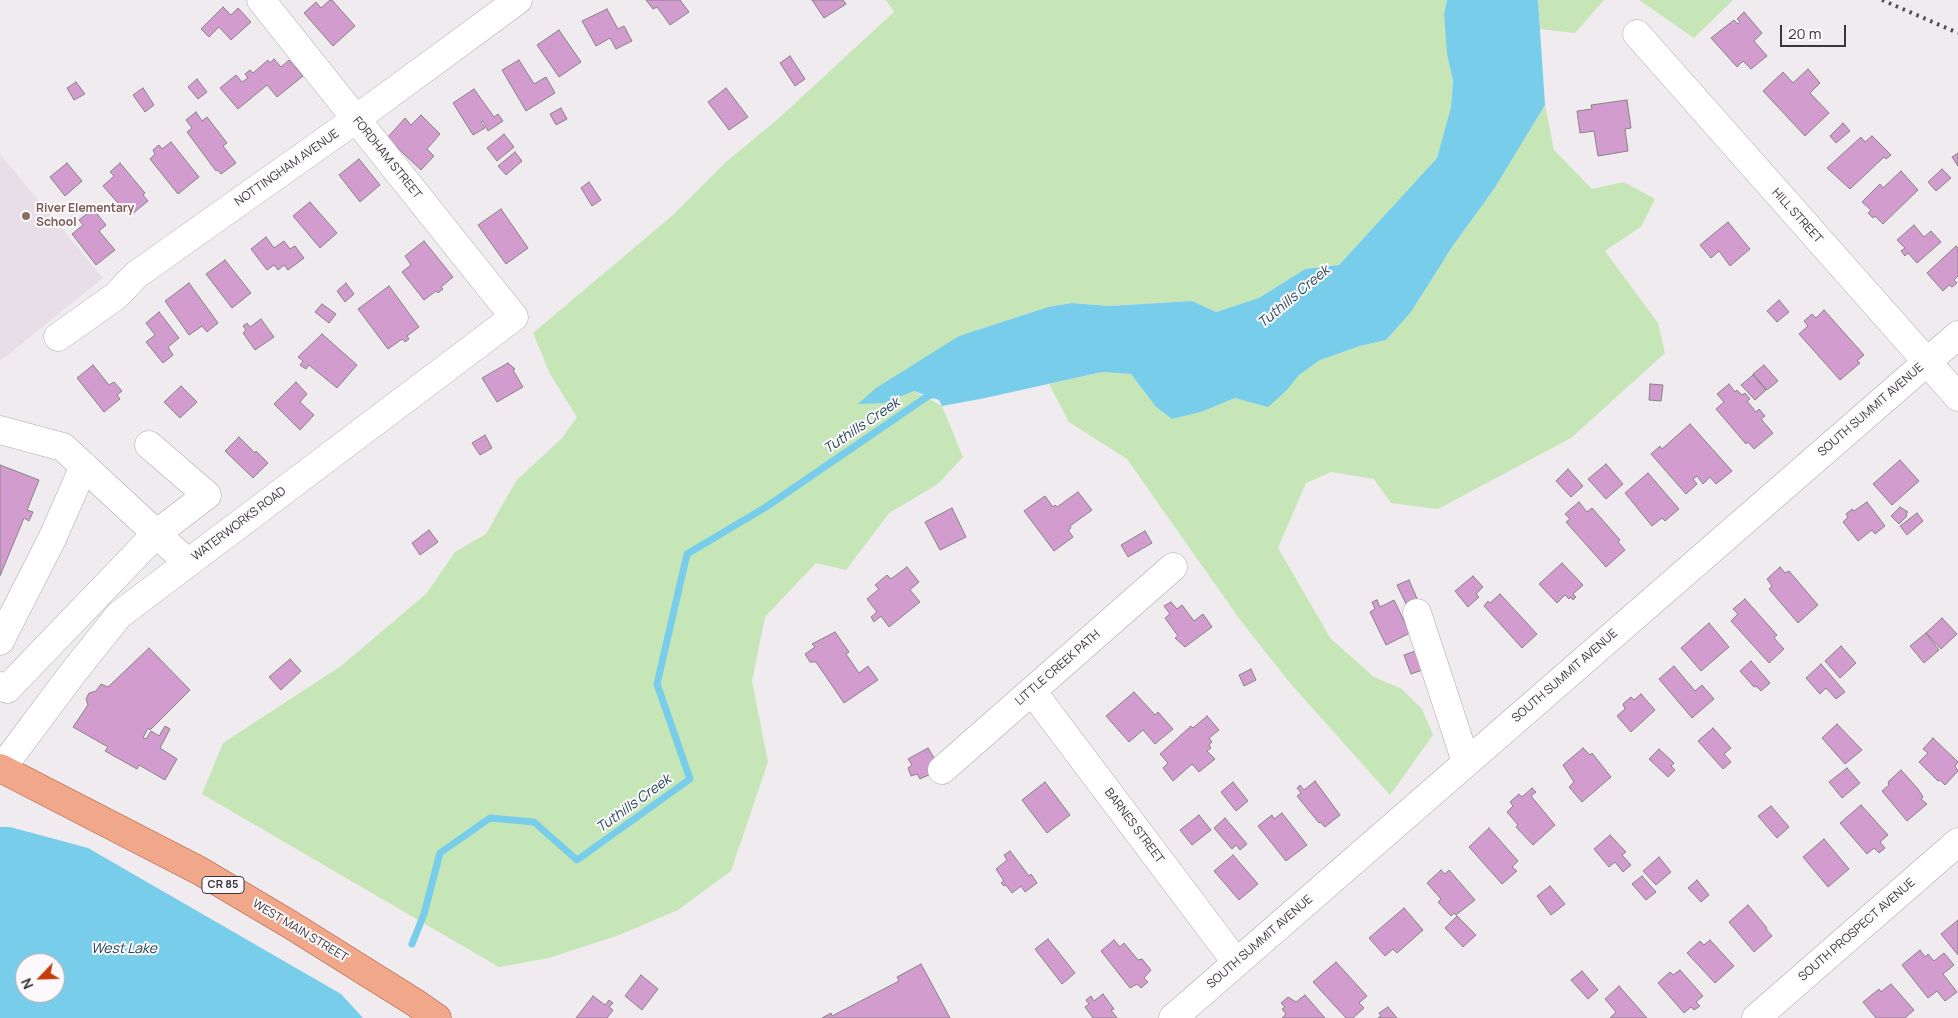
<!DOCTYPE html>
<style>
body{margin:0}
#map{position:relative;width:1958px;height:1018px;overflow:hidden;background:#efebee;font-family:Manrope,sans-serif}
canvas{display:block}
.north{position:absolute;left:15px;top:953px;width:50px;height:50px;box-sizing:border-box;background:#fcf8fc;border:1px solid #aeabae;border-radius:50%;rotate:246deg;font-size:14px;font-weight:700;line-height:20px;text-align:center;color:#383738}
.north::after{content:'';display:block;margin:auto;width:18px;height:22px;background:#c43c0a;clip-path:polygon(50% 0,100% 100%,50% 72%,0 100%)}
.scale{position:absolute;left:1780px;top:25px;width:66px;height:22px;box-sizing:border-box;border:2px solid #383738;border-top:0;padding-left:6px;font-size:15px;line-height:18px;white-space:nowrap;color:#383738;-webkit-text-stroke:4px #fcf8fc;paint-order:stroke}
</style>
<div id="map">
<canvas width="1958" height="1018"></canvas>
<div class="north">N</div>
<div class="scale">20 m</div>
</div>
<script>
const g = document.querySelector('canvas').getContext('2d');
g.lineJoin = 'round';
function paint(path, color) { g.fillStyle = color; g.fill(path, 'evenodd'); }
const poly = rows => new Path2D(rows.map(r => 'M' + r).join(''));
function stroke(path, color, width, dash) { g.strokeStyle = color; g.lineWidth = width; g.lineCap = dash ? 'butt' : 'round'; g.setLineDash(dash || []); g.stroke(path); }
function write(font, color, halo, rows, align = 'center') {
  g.font = font + ' Manrope,sans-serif'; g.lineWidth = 4; g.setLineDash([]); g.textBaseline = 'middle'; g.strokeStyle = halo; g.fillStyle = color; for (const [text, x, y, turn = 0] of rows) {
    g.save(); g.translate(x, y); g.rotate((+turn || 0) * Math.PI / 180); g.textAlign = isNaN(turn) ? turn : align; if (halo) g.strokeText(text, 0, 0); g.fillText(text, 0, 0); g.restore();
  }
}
const built = poly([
 [0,154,103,278,0,361]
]);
const green = poly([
 [886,0,1447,0,1444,14,1447,54,1453,81,1451,107,1437,158,1339,265,1305,269,1259,298,1216,312,1192,301,1109,306,1072,303,1048,307,959,336,885,403,914,391,942,406,963,457,938,484,889,513,846,570,816,563,765,617,752,681,768,762,731,871,678,910,619,935,549,958,499,967,202,794,223,743,341,666,426,594,455,552,486,534,516,481,562,438,577,417,550,374,533,333,673,215,726,162,778,119,894,12],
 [1538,0,1622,0,1604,0,1575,33,1540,29],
 [1639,0,1733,0,1694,38],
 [1545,105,1554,150,1592,189,1624,182,1655,199,1641,227,1605,251,1658,323,1665,353,1571,438,1438,509,1391,503,1374,479,1331,472,1306,483,1278,548,1331,639,1374,677,1402,689,1422,709,1433,735,1390,795,1290,683,1241,621,1127,459,1069,422,1049,384,1102,372,1131,374,1156,407,1172,419,1201,412,1235,398,1287,390,1299,375,1320,360,1360,346,1386,340,1411,312,1452,247,1494,189]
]);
const water = poly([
 [1447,0,1538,0,1545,105,1494,189,1452,247,1411,312,1386,340,1360,346,1320,360,1299,375,1287,390,1268,407,1235,398,1201,412,1172,419,1156,407,1131,374,1102,372,985,398,942,406,939,400,914,391,885,403,858,404,876,388,959,336,1048,307,1072,303,1109,306,1192,301,1216,312,1259,298,1305,269,1339,265,1437,158,1451,107,1453,81,1447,54,1444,14],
 [0,827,10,827,88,848,341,994,363,1018,0,1018],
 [25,963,55,963,55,993,25,993]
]);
const stream = poly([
 [412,944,424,914,440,853,490,818,534,822,577,860,690,779,657,684,687,554,766,507,928,396,936,394]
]);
const building = poly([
 [330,0,332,0,355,26,333,46,304,13,316,2,321,8,330,0],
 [646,0,680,0,689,12,670,25,657,7,653,9,646,0],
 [812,0,843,0,846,4,824,18,812,0],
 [223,7,231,15,238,8,251,22,231,40,219,27,209,37,201,29,223,7],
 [607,9,618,29,624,26,632,41,616,49,610,38,596,46,582,21,607,9],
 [1744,12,1762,33,1754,41,1767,56,1751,69,1743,61,1737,67,1711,38,1734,20,1738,24,1740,22,1737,19,1744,12],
 [559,30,581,62,559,77,537,45,559,30],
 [790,56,805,79,795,86,780,63,790,56],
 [274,59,281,67,289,60,303,76,277,97,267,85,238,109,220,88,236,75,242,82,248,78,245,74,250,70,253,73,268,60,270,63,274,59],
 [519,60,534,84,546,77,555,93,526,111,502,70,519,60],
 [1808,69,1820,83,1810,93,1829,113,1805,136,1763,91,1783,72,1793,83,1808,69],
 [197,79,207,92,198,99,188,87,197,79],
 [76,82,85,94,74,100,67,88,76,82],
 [143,88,154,105,145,112,133,95,143,88],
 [726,88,748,117,729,130,708,102,726,88],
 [474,89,494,117,498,114,503,121,488,131,483,121,481,122,485,128,473,135,453,103,474,89],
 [1627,100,1631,128,1625,129,1628,151,1598,156,1594,131,1580,133,1577,111,1592,109,1591,105,1627,100],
 [561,108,567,119,556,125,550,114,561,108],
 [196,112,202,121,207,117,227,143,223,146,236,163,221,174,218,170,216,171,187,132,192,128,186,120,196,112],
 [421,115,440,134,427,149,434,156,421,170,387,138,405,118,411,125,421,115],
 [1843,123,1850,131,1836,143,1830,136,1843,123],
 [504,134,514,147,497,161,487,148,504,134],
 [1872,136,1891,155,1886,159,1884,157,1850,189,1827,168,1861,137,1865,142,1872,136],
 [171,142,199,177,178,194,150,159,155,154,153,150,159,145,162,149,171,142],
 [515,152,522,161,506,175,498,166,515,152],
 [1958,153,1958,166,1952,157,1958,153],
 [359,159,380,185,360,202,339,175,359,159],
 [67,163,82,181,65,196,50,177,67,163],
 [120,163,145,193,143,195,148,201,131,215,127,210,125,211,103,186,114,176,110,172,120,163],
 [1942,169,1951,178,1936,191,1928,182,1942,169],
 [1901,171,1918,190,1883,224,1875,216,1873,218,1868,213,1871,210,1862,202,1880,184,1883,188,1901,171],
 [589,182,601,200,592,206,581,188,589,182],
 [310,202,337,233,320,248,293,216,310,202],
 [93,209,106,225,99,231,115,250,96,265,72,234,83,225,79,220,93,209],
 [501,209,528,248,506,264,478,225,501,209],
 [1728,222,1750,249,1730,266,1719,251,1711,258,1700,245,1728,222],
 [1914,225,1924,237,1931,231,1941,242,1917,263,1908,253,1905,256,1901,251,1905,248,1897,240,1914,225],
 [266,237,274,248,284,241,290,249,295,246,304,258,288,270,284,265,278,270,274,265,267,270,251,249,266,237],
 [424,241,453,277,441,287,443,289,438,293,436,291,424,300,402,272,411,265,405,256,424,241],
 [1956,246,1958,248,1958,276,1954,280,1957,283,1952,287,1949,285,1943,291,1927,273,1956,246],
 [225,260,251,293,232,308,206,274,225,260],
 [189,283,218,323,207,332,202,326,189,335,165,301,189,283],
 [346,283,354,294,345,302,337,291,346,283],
 [389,286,419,327,407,336,409,339,405,342,402,339,388,349,358,309,389,286],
 [1779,300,1789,312,1777,322,1767,311,1779,300],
 [322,304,336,314,329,323,315,312,322,304],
 [1824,310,1864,355,1857,361,1860,363,1840,380,1799,334,1808,326,1804,321,1812,314,1816,318,1824,310],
 [159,312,179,338,168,347,173,355,163,363,146,342,155,335,146,323,159,312],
 [261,319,274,337,255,350,243,333,246,330,243,326,247,323,250,327,261,319],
 [322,334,357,365,337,388,309,365,306,369,300,365,303,361,298,357,322,334],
 [508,363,515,369,513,370,523,387,497,402,482,378,508,363],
 [93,365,109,385,114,382,122,391,117,395,120,399,104,412,77,378,93,365],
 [1764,365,1778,381,1767,390,1753,374,1764,365],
 [1753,375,1766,390,1755,400,1741,385,1753,375],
 [296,382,307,394,300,402,314,415,300,430,274,404,296,382],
 [1650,384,1663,385,1661,401,1649,400,1650,384],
 [1729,384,1735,392,1737,390,1742,395,1745,393,1750,399,1747,401,1756,412,1759,409,1765,416,1761,419,1773,433,1754,449,1748,442,1746,444,1716,409,1724,402,1717,394,1729,384],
 [181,386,197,402,180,418,164,402,181,386],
 [1690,424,1732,471,1716,484,1710,477,1703,484,1697,476,1693,479,1697,484,1686,494,1651,454,1660,446,1662,449,1690,424],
 [485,435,492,448,480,455,472,443,485,435],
 [239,437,255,453,256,451,268,463,253,478,225,451,239,437],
 [1900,460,1919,481,1892,505,1873,484,1900,460],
 [1606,464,1623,484,1606,499,1588,479,1606,464],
 [0,465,39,480,27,510,33,512,29,521,24,518,0,576,0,465],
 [1568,469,1583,486,1571,497,1556,481,1568,469],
 [1648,473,1679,509,1665,521,1662,518,1652,526,1625,493,1648,473],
 [1078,492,1092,510,1070,526,1071,528,1068,530,1073,537,1054,551,1024,511,1045,496,1053,507,1055,505,1057,507,1078,492],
 [1579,502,1587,512,1592,508,1620,540,1618,542,1625,550,1606,567,1566,522,1570,519,1565,514,1579,502],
 [1867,502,1885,526,1875,534,1872,530,1858,541,1843,522,1848,517,1846,514,1852,509,1854,511,1867,502],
 [1900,507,1908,512,1906,514,1907,516,1899,524,1891,516,1900,507],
 [952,508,966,537,940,550,925,522,952,508],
 [1917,513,1923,521,1907,535,1900,526,1917,513],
 [429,530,438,542,420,555,412,543,429,530],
 [1145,531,1152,543,1128,557,1121,545,1145,531],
 [1562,563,1583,585,1573,594,1576,597,1573,600,1571,597,1569,599,1565,595,1557,603,1539,584,1562,563],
 [907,567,919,582,910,590,920,602,889,627,881,616,874,622,871,617,877,612,867,599,879,589,875,585,887,575,891,579,907,567],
 [1780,567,1785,573,1789,571,1818,605,1798,623,1769,589,1772,586,1767,579,1780,567],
 [1473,576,1483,587,1476,594,1479,597,1468,607,1455,591,1473,576],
 [1409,580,1418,601,1407,606,1397,585,1409,580],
 [1500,594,1537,634,1522,648,1484,606,1488,601,1490,603,1500,594],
 [1745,599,1777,635,1774,638,1784,649,1769,663,1731,621,1738,614,1733,609,1745,599],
 [1377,600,1380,607,1394,600,1410,633,1386,645,1370,612,1375,609,1372,602,1377,600],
 [1171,602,1177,609,1182,605,1194,621,1203,614,1212,627,1185,647,1175,638,1178,636,1165,618,1170,614,1164,606,1171,602],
 [1942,618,1957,634,1941,649,1926,633,1942,618],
 [1709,623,1729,647,1701,671,1681,648,1709,623],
 [835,632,849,652,846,654,859,673,868,666,878,680,844,703,816,662,810,662,805,654,815,647,812,644,835,632],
 [1926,633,1939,650,1924,663,1910,646,1926,633],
 [1841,646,1856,663,1840,678,1825,661,1841,646],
 [149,648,190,690,150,730,148,728,143,738,146,739,151,731,159,736,165,726,170,729,160,748,177,759,165,780,139,765,137,769,105,751,108,747,73,727,88,705,86,699,89,693,96,691,101,684,108,687,149,648],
 [1424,648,1431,667,1411,674,1404,655,1424,648],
 [290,659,301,671,281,690,269,677,290,659],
 [1751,661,1770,683,1761,691,1756,686,1754,687,1740,671,1751,661],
 [1821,664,1845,692,1836,699,1826,688,1820,694,1806,678,1821,664],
 [1674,666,1695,691,1702,685,1714,699,1692,718,1659,679,1674,666],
 [1251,669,1256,680,1244,686,1239,675,1251,669],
 [1134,692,1155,715,1158,712,1173,729,1155,744,1143,730,1129,742,1106,716,1134,692],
 [1641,694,1655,710,1631,732,1617,716,1625,709,1623,704,1631,697,1634,700,1641,694],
 [1207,716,1219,730,1209,738,1212,742,1209,745,1211,748,1207,751,1215,759,1199,772,1192,764,1173,781,1163,768,1168,763,1160,754,1191,726,1193,728,1207,716],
 [1837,724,1862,750,1845,764,1822,738,1837,724],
 [1713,728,1731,748,1724,754,1731,762,1723,769,1698,741,1713,728],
 [1933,738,1958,762,1955,766,1958,771,1945,785,1940,780,1938,781,1919,762,1928,753,1923,749,1933,738],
 [928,748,938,764,933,773,920,779,917,774,911,776,908,768,912,765,908,759,928,748],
 [1583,748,1590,755,1592,753,1611,777,1582,802,1569,787,1574,782,1563,765,1583,748],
 [1659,749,1674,763,1671,766,1675,770,1668,777,1649,759,1659,749],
 [1847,768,1860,783,1842,798,1829,782,1847,768],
 [1901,770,1918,789,1923,797,1921,799,1927,804,1907,821,1882,791,1889,785,1888,782,1901,770],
 [1315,781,1340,815,1325,827,1320,822,1319,823,1297,796,1301,793,1297,788,1300,785,1304,790,1315,781],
 [1045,782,1070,815,1047,833,1022,800,1045,782],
 [1233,782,1248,801,1236,811,1221,792,1233,782],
 [1532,788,1536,792,1531,796,1555,825,1533,845,1516,827,1518,825,1507,812,1513,806,1510,802,1519,794,1522,797,1532,788],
 [1861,805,1888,835,1880,842,1885,848,1879,853,1874,848,1867,854,1840,823,1861,805],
 [1771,806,1789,827,1777,838,1758,816,1771,806],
 [1282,813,1307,845,1286,861,1258,826,1272,815,1274,819,1282,813],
 [1199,815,1211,830,1192,845,1180,830,1199,815],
 [1225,818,1247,844,1240,850,1236,845,1232,849,1214,828,1225,818],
 [1489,828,1518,861,1512,867,1517,871,1502,884,1469,847,1489,828],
 [1610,835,1626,852,1622,855,1631,865,1623,872,1615,862,1609,867,1594,849,1610,835],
 [1824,839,1849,869,1828,887,1803,857,1824,839],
 [1010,851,1029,876,1031,874,1037,883,1025,892,1021,886,1012,893,1006,885,1004,886,1001,883,1004,881,996,869,1007,860,1004,855,1010,851],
 [1233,855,1258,884,1239,900,1214,871,1233,855],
 [1659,857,1671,872,1656,885,1643,871,1659,857],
 [1441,870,1445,874,1449,870,1475,900,1456,915,1454,913,1451,916,1438,902,1441,899,1427,883,1441,870],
 [1642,876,1656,892,1646,900,1632,884,1642,876],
 [1697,880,1709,895,1701,902,1688,888,1697,880],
 [1550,886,1565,904,1551,915,1537,896,1550,886],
 [1748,905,1767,928,1766,929,1772,936,1754,952,1729,922,1748,905],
 [1404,908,1423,930,1397,953,1393,949,1385,956,1369,938,1404,908],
 [1457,916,1476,935,1463,947,1445,928,1457,916],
 [1958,920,1958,955,1941,934,1958,920],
 [1048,939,1075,973,1062,984,1035,949,1048,939],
 [1114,940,1120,947,1124,943,1138,960,1142,959,1151,970,1144,978,1148,982,1141,988,1137,984,1130,988,1101,951,1114,940],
 [1710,940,1734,966,1715,983,1687,953,1700,941,1704,945,1710,940],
 [1920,950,1925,957,1928,954,1934,961,1944,953,1954,965,1943,974,1957,992,1945,1001,1937,991,1928,998,1902,965,1920,950],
 [1336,962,1367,996,1359,1003,1364,1008,1353,1018,1346,1018,1313,982,1336,962],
 [921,964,950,1018,822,1018,831,1013,832,1016,899,981,897,977,921,964],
 [1680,970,1703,996,1696,1002,1700,1006,1694,1010,1691,1007,1684,1013,1658,983,1670,972,1673,975,1680,970],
 [1582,971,1598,990,1588,999,1571,980,1582,971],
 [641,975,658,989,642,1010,625,996,641,975],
 [1891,984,1914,1010,1905,1018,1876,1018,1863,1002,1879,989,1881,992,1891,984],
 [1619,986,1647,1018,1610,1018,1616,1012,1605,999,1619,986],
 [1103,994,1114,1009,1111,1010,1117,1018,1093,1018,1085,1007,1089,1004,1086,1000,1091,996,1094,1001,1103,994],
 [1305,995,1325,1018,1282,1018,1286,1014,1282,1009,1285,1007,1281,1003,1288,997,1296,1002,1305,995],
 [593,996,605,1005,609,1000,613,1003,609,1007,613,1010,607,1018,576,1018,593,996],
 [1388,1007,1397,1018,1378,1018,1381,1016,1379,1013,1388,1007]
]);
const minor = poly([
 [1637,34,1958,397],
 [58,337,116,296,136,275,356,119,518,0],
 [0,430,63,447,188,563],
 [1417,613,1466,762],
 [0,641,52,539,84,466],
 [0,686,7,689,156,534,207,495,149,445],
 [1032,691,1236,962],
 [1,769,72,674,119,615,514,317,261,0],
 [942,770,1173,567],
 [1173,1018,1958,335],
 [1756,1018,1958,842]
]);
const major = poly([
 [0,768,200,871,291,925,414,1002,437,1018]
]);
const rail = poly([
 [1882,0,1958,33]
]);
const markers = [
 [26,216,5,"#8d6e63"]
];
const shields = [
 [223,885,42]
];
const shieldNames = [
 ["CR 85",223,885]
];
const streetNames = [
 ["FORDHAM STREET",387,158,51],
 ["NOTTINGHAM AVENUE",287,168,-35],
 ["HILL STREET",1797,216,48],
 ["SOUTH SUMMIT AVENUE",1871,410,-41],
 ["WATERWORKS ROAD",239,524,-37],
 ["LITTLE CREEK PATH",1058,668,-41],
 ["SOUTH SUMMIT AVENUE",1565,676,-41],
 ["BARNES STREET",1134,826,53],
 ["SOUTH PROSPECT AVENUE",1857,930,-41],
 ["WEST MAIN STREET",300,931,31],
 ["SOUTH SUMMIT AVENUE",1260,942,-41]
];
const educationNames = [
 ["River Elementary",36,209],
 ["School",36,223]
];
const waterNames = [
 ["Tuthills Creek",1294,297,-40],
 ["Tuthills Creek",862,426,-34],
 ["Tuthills Creek",634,804,-36],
 ["West Lake",124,949]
];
paint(built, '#e8dee7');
paint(green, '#c6e6b8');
paint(water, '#78cdea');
stroke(stream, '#78cdea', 7);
paint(building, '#d29cce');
stroke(building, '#878386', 1);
stroke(minor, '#adaaad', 29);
stroke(major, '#aa5a3b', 29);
stroke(minor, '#fff', 28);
stroke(major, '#f1a78a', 28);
stroke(rail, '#504f50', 4, [2.5, 5]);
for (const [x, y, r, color] of markers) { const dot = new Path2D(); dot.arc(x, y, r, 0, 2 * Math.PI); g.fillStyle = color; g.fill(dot); stroke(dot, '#fcf8fc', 2); }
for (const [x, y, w] of shields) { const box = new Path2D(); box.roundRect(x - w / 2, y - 8.5, w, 17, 4); g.fillStyle = '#fcf8fc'; g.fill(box); stroke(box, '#383738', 1); }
write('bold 11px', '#383738', null, shieldNames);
write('12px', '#383738', '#fcf8fc', streetNames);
write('bold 12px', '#785e54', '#fcf8fc', educationNames, 'left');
write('italic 14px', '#224955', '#fcf8fc', waterNames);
</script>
